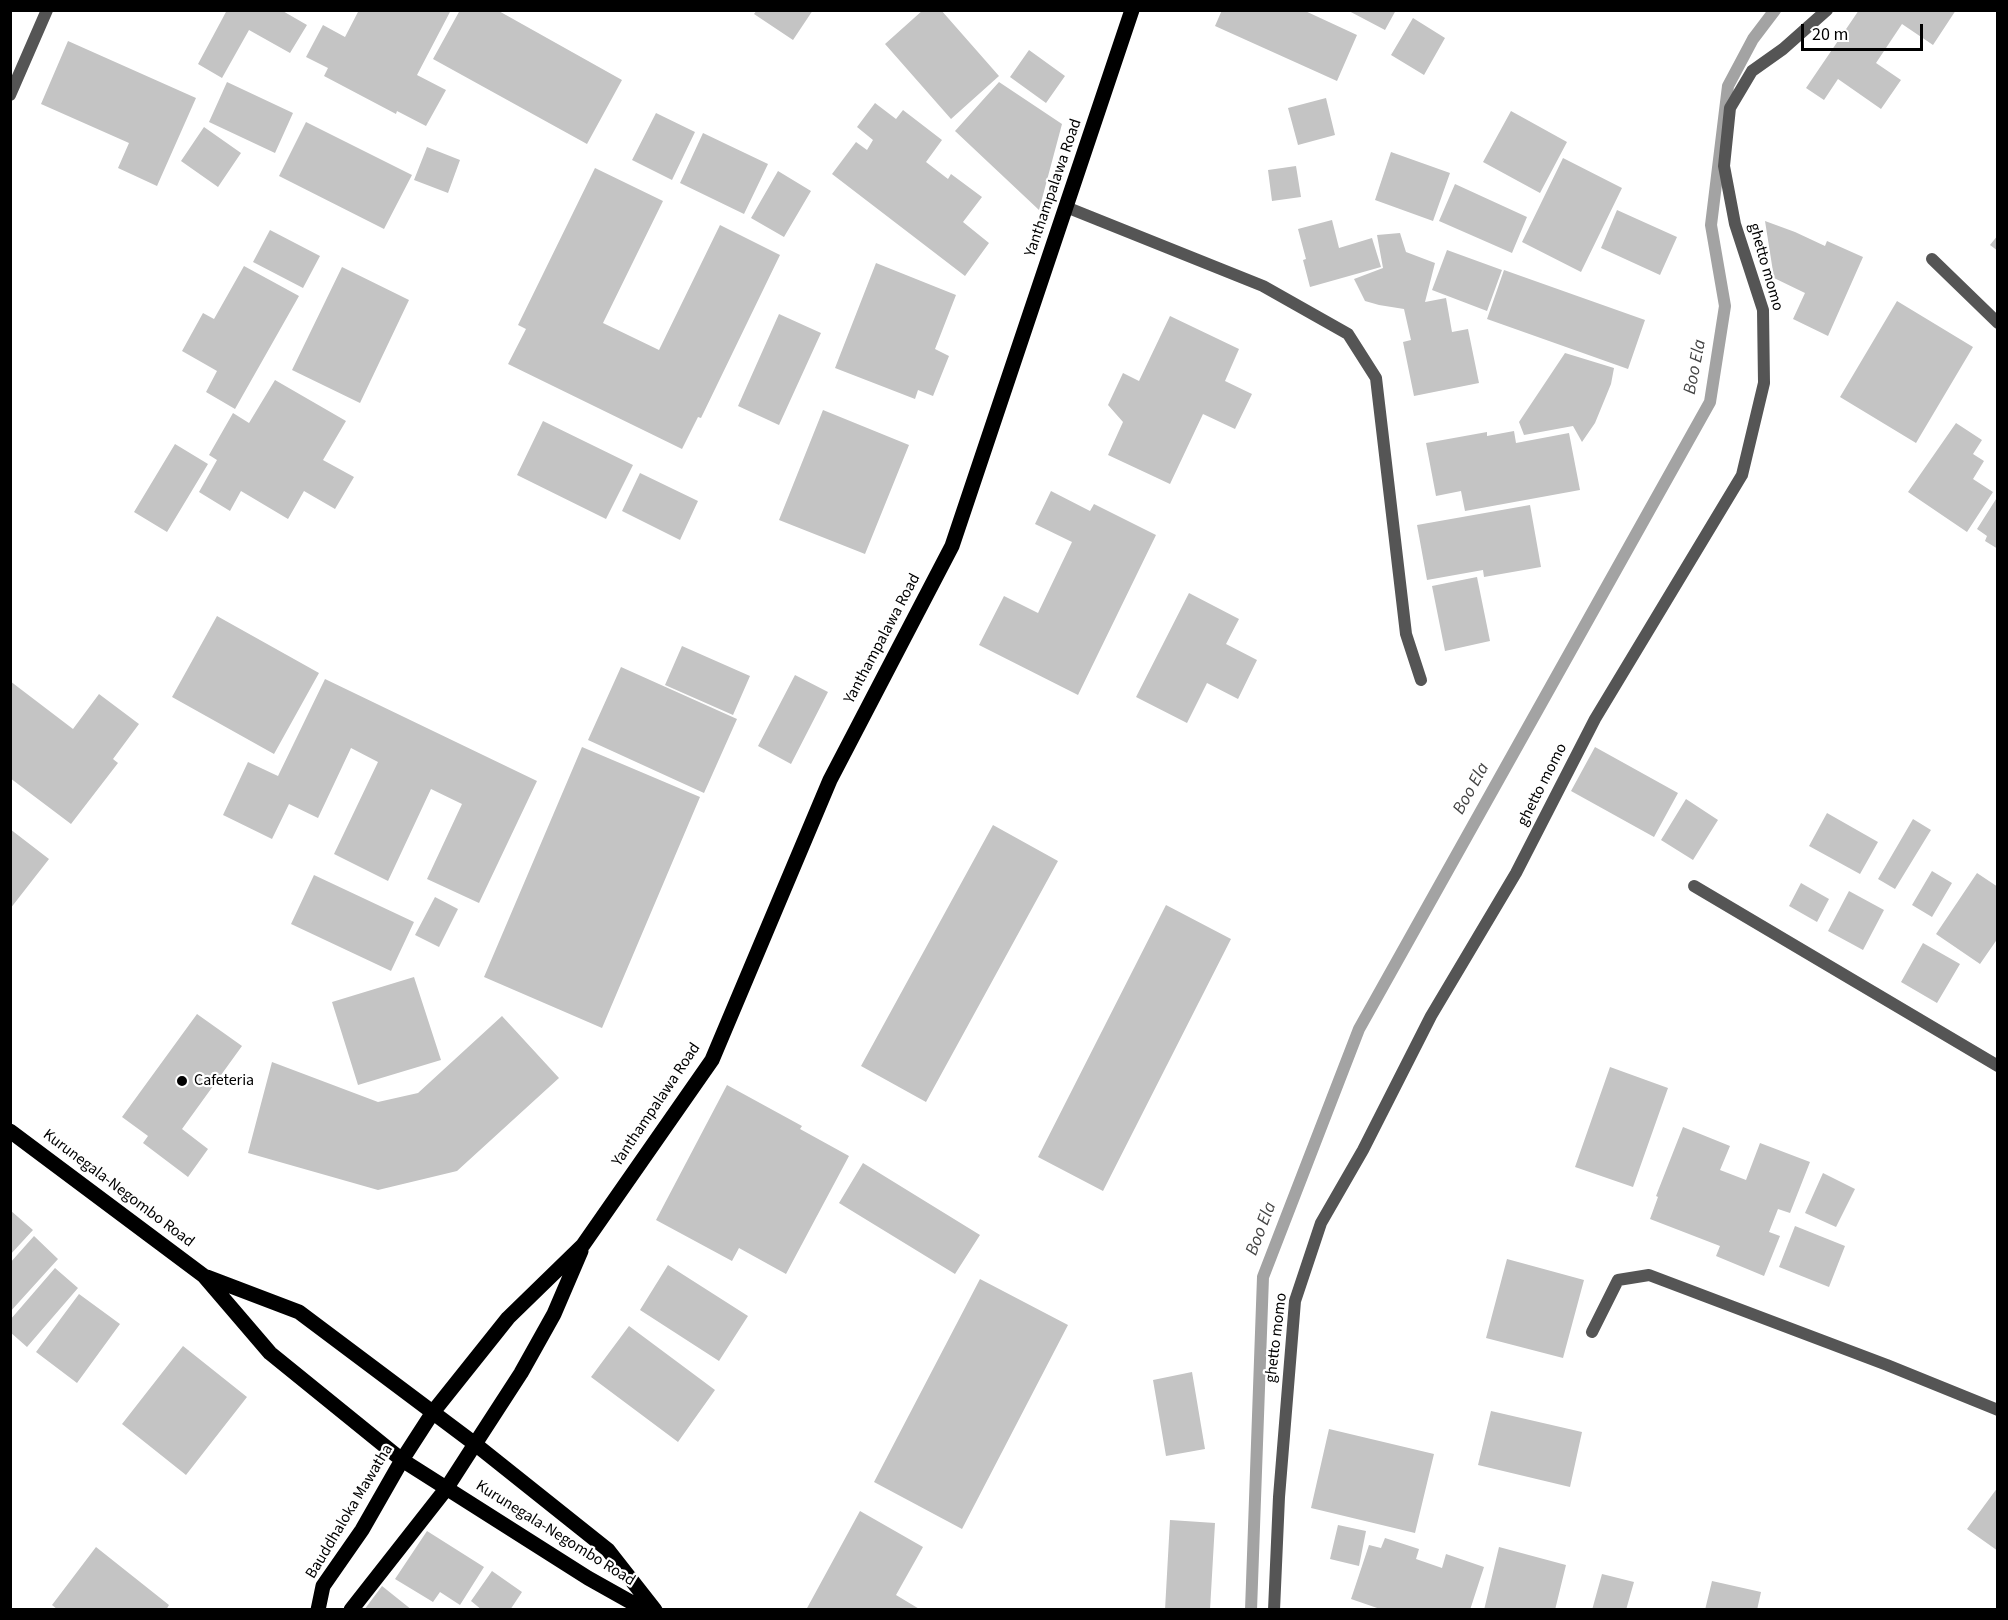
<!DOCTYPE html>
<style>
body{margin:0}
#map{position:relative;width:2008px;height:1620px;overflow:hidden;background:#fff;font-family:"Source Sans 3",sans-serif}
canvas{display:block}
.frame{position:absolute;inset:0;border:12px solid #000;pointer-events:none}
.scale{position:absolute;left:1801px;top:24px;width:122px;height:27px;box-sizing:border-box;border:3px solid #000;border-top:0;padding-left:8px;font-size:18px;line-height:21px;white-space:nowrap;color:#000;-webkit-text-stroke:4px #fff;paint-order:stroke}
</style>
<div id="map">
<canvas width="2008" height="1620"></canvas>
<div class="frame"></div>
<div class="scale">20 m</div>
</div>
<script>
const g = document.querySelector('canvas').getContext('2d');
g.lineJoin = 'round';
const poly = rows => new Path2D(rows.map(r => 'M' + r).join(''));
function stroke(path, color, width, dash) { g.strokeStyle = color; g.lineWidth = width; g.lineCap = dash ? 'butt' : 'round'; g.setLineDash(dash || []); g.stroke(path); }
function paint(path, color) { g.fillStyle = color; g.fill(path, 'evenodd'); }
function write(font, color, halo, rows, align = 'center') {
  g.font = font + ' "Source Sans 3",sans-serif'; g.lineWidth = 4.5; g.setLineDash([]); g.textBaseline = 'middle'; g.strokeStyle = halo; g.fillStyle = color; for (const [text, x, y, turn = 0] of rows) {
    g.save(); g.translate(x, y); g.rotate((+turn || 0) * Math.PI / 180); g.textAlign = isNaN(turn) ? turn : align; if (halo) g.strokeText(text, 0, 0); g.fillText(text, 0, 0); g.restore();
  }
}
const stream = poly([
 [1251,1610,1263,1277,1359,1029,1710,402,1725,306,1711,225,1728,86,1753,39,1775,10]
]);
const building = poly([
 [227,10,281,10,307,25,290,53,249,30,222,78,198,64],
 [359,10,451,10,417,75,446,90,426,126,397,111,396,114,324,76,328,68,306,57,323,25,345,37],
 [460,10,497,10,622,80,587,144,433,59],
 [757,10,813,10,793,40,754,14],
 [923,10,941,10,999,76,951,119,885,44],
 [1222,10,1303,10,1357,35,1337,81,1215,26],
 [1347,10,1396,10,1385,30],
 [1859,10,1956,10,1933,45,1902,24,1876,63,1901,80,1881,109,1838,79,1824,100,1806,88],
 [1413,18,1445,38,1424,75,1391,55],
 [68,41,196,98,157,186,118,168,129,143,41,104],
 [1029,50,1065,76,1046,103,1010,77],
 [227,82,293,113,275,153,209,122],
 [999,82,1062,124,1039,210,955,131],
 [1326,98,1335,135,1298,145,1288,108],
 [875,103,896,119,903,110,942,140,926,162,948,179,951,174,982,197,963,222,989,243,965,276,832,174,856,142,867,150,873,140,857,127],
 [1511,111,1567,142,1540,193,1483,162],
 [656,113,695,132,672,180,632,160],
 [306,122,412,175,384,229,279,176],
 [204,127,241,153,218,187,181,161],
 [703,133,768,164,744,214,680,183],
 [427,147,460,160,448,193,414,180],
 [1391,152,1450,173,1433,221,1375,200],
 [1563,158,1622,188,1581,272,1522,242],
 [1296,166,1301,197,1272,201,1268,170],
 [595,168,663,201,603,323,659,350,720,225,780,255,701,418,698,417,682,449,508,364,526,329,518,325],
 [778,171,811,191,784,237,751,218],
 [1455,184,1527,217,1512,253,1439,221],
 [1617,210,1677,237,1660,275,1601,248],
 [1332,220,1339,248,1372,238,1381,267,1310,287,1303,260,1306,259,1298,229],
 [1765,221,1795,232,1825,246,1827,241,1863,257,1828,336,1793,319,1805,293,1774,278],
 [270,230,320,256,303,288,253,262],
 [1400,233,1406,252,1435,263,1425,302,1446,298,1452,332,1468,329,1479,383,1414,396,1403,342,1411,340,1404,309,1379,305,1365,301,1354,279,1383,268,1377,235],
 [1998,235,1998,251,1990,245],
 [1447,250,1502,270,1487,311,1432,290],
 [876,263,956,295,935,349,949,356,933,396,918,390,915,399,835,368],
 [244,266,299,296,235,409,206,392,217,371,182,351,203,313,214,319],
 [342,267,409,300,360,403,292,370],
 [1504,270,1645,320,1628,369,1487,319],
 [1897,301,1973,347,1916,443,1840,397],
 [779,314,821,333,779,425,738,406],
 [1170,316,1239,349,1225,381,1252,394,1235,429,1203,414,1170,484,1108,455,1123,422,1108,405,1123,373,1139,381],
 [1565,353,1614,368,1611,384,1595,423,1582,442,1573,426,1524,435,1519,422],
 [275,380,346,421,323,460,354,477,335,509,304,491,288,519,241,491,230,511,199,492,217,460,209,455,233,413,249,423],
 [823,410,909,445,865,554,779,520],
 [543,421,633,465,606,519,517,475],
 [1956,423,1982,440,1973,454,1984,461,1973,479,1993,492,1967,532,1908,492],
 [1514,431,1516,443,1569,433,1580,490,1465,511,1461,491,1436,496,1426,443,1487,432,1487,436],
 [175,444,208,464,167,532,134,512],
 [640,473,698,501,680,540,622,511],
 [1051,491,1090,511,1094,504,1156,535,1078,695,979,645,1004,596,1038,613,1072,542,1035,524],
 [1998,496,1998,549,1985,541,1987,536,1977,529],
 [1530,505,1541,567,1484,577,1483,570,1427,580,1417,525],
 [1477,577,1490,641,1445,651,1432,586],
 [1189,593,1239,619,1226,644,1257,660,1238,699,1207,683,1187,723,1136,697],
 [217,616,319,673,274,754,172,697],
 [682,646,750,676,733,715,665,685],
 [621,667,737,719,704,793,588,740],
 [795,675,828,692,791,764,758,746],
 [325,679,537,781,479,903,427,879,462,804,431,789,388,881,334,854,378,762,351,748,318,818,289,804,272,839,223,815,248,762,278,776],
 [10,681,73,729,99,694,139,724,113,759,118,763,71,824,10,778],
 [582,747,700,797,602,1028,484,977],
 [1595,747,1678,793,1654,837,1571,791],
 [1686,799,1718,820,1693,860,1661,840],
 [1827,813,1878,842,1860,874,1809,846],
 [1913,819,1931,830,1895,889,1878,879],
 [993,825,1058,861,926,1102,861,1066],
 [10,829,49,859,10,909],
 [1932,871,1952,883,1932,917,1912,905],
 [1977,873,1998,887,1998,938,1980,964,1936,934],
 [314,875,414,922,391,971,291,924],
 [1801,883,1829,899,1817,922,1789,906],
 [1849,891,1884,910,1863,950,1828,931],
 [435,897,458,909,439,947,415,935],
 [1166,905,1231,939,1103,1191,1038,1157],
 [1923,943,1960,964,1937,1003,1901,982],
 [414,977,441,1060,358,1085,332,1002],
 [197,1014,242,1046,182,1129,208,1149,188,1177,143,1143,148,1136,122,1117],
 [502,1016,559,1078,457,1171,378,1190,248,1153,272,1062,378,1102,418,1093],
 [1610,1067,1668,1088,1633,1187,1575,1167],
 [727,1085,802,1126,800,1129,849,1156,786,1274,739,1248,732,1261,656,1220],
 [1683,1127,1730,1146,1720,1170,1746,1180,1760,1143,1810,1162,1790,1213,1778,1209,1769,1232,1780,1236,1764,1276,1716,1256,1720,1246,1650,1219,1658,1197,1656,1196],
 [863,1163,980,1235,955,1274,839,1203],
 [1823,1173,1855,1189,1836,1227,1805,1213],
 [10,1210,33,1230,10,1255],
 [1795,1226,1845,1246,1829,1287,1779,1267],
 [34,1236,58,1259,10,1312,10,1263],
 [1507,1259,1584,1280,1563,1358,1486,1338],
 [668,1265,748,1316,719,1361,640,1310],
 [55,1268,78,1288,27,1347,10,1332,10,1320],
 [980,1279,1068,1325,962,1529,874,1482],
 [79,1294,120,1324,77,1383,36,1352],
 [629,1326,715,1390,678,1442,591,1377],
 [183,1346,247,1397,186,1475,122,1424],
 [1192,1372,1205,1449,1166,1456,1153,1380],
 [1491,1411,1582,1432,1570,1487,1478,1465],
 [1329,1429,1434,1454,1415,1533,1311,1508],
 [1998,1487,1998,1551,1967,1529],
 [860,1511,923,1547,896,1595,921,1610,806,1610],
 [1170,1520,1215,1523,1210,1610,1165,1610],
 [1338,1525,1366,1531,1359,1566,1330,1559],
 [427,1531,484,1567,460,1605,440,1592,433,1602,395,1579],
 [1385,1538,1419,1549,1416,1559,1442,1568,1446,1554,1484,1567,1470,1610,1383,1610,1351,1599,1369,1545,1381,1548],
 [96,1547,169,1605,166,1610,58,1610,52,1605],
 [1499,1547,1566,1565,1555,1610,1484,1610],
 [492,1571,522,1592,510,1610,482,1610,471,1601],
 [1602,1574,1634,1582,1626,1610,1592,1610],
 [1712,1581,1761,1592,1757,1610,1705,1610],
 [382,1586,412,1610,364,1610]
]);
const minor = poly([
 [10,95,47,10],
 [1066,207,1263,286,1348,334,1376,378,1406,634,1421,680],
 [1932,259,1998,323],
 [1694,886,1998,1066],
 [1592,1332,1618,1280,1649,1275,1887,1365,1998,1410],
 [1274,1610,1279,1497,1295,1301,1321,1223,1363,1150,1431,1016,1516,873,1595,719,1742,475,1764,383,1763,310,1735,224,1724,166,1730,108,1752,71,1783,49,1827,10]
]);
const primary = poly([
 [10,1131,204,1276,270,1353,402,1460,588,1578,645,1610],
 [207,1277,299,1312,475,1444,608,1550,655,1610],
 [318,1610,323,1586,362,1530,402,1460,433,1412,508,1318,583,1245,712,1060,830,780,952,546,1132,10],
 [351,1610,446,1489,475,1444,521,1373,554,1314,581,1251]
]);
const markers = [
 [182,1081,6,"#000"]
];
const streetNames = [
 ["Yanthampalawa Road",1054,188,-71],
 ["ghetto momo",1765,267,74],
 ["Yanthampalawa Road",883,639,-62],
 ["ghetto momo",1543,785,-63],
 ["Yanthampalawa Road",657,1105,-56],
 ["Kurunegala-Negombo Road",118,1189,37],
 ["ghetto momo",1277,1338,-83],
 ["Bauddhaloka Mawatha",350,1512,-59],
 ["Kurunegala-Negombo Road",555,1534,32]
];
const poiNames = [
 ["Cafeteria",194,1081]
];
const waterNames = [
 ["Boo Ela",1696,367,-79],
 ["Boo Ela",1472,789,-61],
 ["Boo Ela",1262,1229,-69]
];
stroke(stream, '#a3a3a3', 12);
paint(building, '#c4c4c4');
stroke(minor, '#555', 12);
stroke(primary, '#000', 15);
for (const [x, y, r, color] of markers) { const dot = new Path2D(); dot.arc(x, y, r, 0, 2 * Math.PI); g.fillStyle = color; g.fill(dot); stroke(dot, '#fff', 2); }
write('16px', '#000', '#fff', streetNames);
write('16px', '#000', '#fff', poiNames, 'left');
write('italic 18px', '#444', '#fff', waterNames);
</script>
